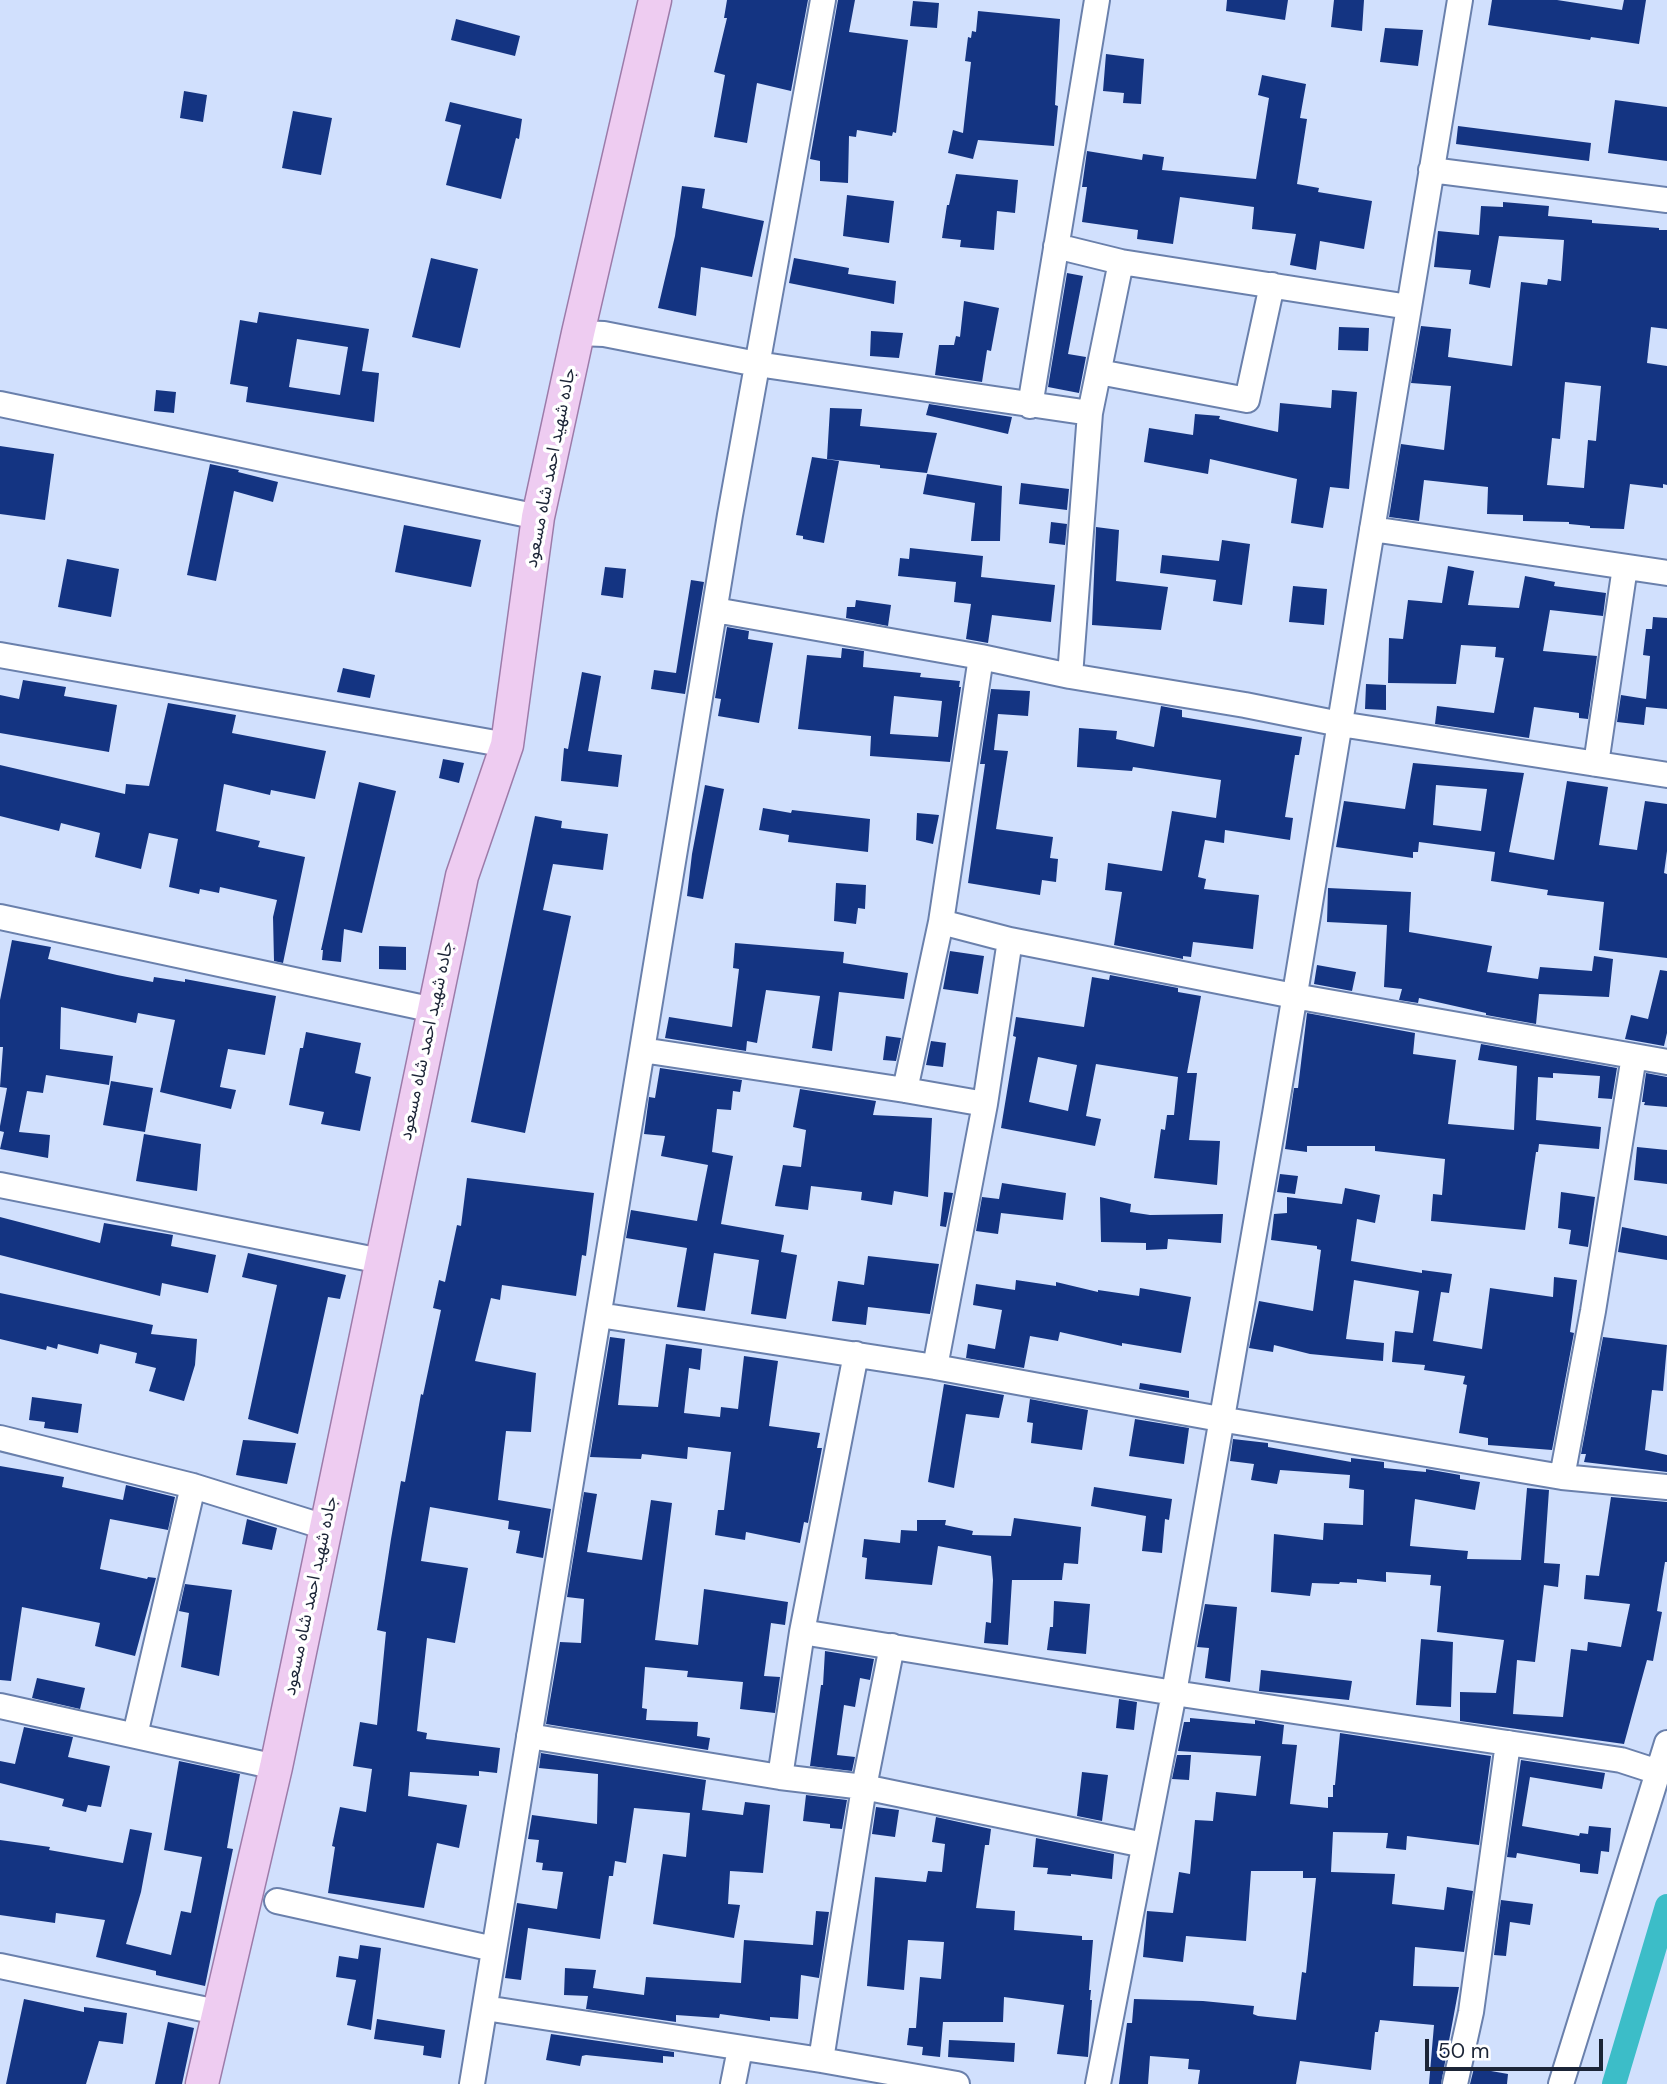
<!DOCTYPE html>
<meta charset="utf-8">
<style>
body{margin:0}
#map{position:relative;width:1667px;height:2084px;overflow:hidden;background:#d1e0fd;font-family:"DM Sans",sans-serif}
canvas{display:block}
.scale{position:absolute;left:1425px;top:2039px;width:178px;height:32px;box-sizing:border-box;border:4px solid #1b2436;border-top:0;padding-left:9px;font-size:21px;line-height:24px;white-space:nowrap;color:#1b2436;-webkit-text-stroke:5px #fff;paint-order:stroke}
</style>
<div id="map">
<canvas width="1667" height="2084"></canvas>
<div class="scale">50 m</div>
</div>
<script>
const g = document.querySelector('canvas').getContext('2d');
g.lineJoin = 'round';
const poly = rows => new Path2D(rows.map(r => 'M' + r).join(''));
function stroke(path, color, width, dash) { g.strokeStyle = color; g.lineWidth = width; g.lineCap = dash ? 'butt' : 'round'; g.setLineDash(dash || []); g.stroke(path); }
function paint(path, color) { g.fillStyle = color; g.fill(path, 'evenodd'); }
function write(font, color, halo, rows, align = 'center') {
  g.font = font + ' "DM Sans","Noto Sans Arabic",sans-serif'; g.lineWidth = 7; g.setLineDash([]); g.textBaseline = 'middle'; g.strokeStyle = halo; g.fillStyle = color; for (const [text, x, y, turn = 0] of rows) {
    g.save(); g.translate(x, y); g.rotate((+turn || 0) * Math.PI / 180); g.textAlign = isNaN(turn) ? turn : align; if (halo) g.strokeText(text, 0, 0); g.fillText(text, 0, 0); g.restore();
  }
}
const canal = poly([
 [1614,2084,1667,1906]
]);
const building = poly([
 [727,0,808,0,791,91,757,83,747,143,714,137,725,75,714,72,727,18,724,18],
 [838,0,855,0,849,32,908,40,896,133,893,132,892,136,857,130,856,137,849,136,848,183,820,181,820,161,810,159],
 [1227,0,1288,0,1285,20,1226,11],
 [1334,0,1364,0,1362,31,1331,27],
 [1492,0,1557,0,1622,10,1624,0,1646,0,1639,44,1591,37,1590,40,1488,25],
 [913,1,939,3,937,28,910,26],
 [978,11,1060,19,1055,105,1058,106,1054,146,978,140,973,159,948,153,953,130,963,133,971,62,965,61,968,37,971,38,972,31,976,32],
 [456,19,520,36,515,56,451,40],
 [1385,28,1423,30,1418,66,1380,62],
 [1106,54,1144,59,1141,104,1123,103,1124,93,1103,91],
 [1262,75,1306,84,1300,118,1307,119,1297,184,1319,188,1318,192,1372,201,1364,249,1320,241,1316,270,1290,265,1296,234,1252,229,1254,207,1180,197,1173,244,1137,239,1138,230,1082,222,1087,187,1082,187,1087,151,1142,160,1143,154,1164,157,1162,170,1256,179,1269,98,1258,95],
 [184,91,207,95,203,122,180,118],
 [1615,100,1667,107,1667,161,1608,153],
 [450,102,522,119,519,139,516,138,501,199,446,185,461,125,445,121],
 [293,111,332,118,321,175,282,168],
 [1458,126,1591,143,1589,161,1456,144],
 [956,174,1018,180,1015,213,997,211,994,250,960,247,961,240,942,238,947,205,949,205],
 [682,186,705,189,702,208,764,221,752,277,701,267,696,316,658,308,675,236],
 [847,195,894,201,889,243,843,236],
 [1503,202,1549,206,1548,216,1592,220,1592,223,1659,228,1659,230,1667,230,1667,329,1651,327,1647,363,1667,366,1667,485,1663,484,1663,488,1630,484,1624,529,1590,528,1590,526,1569,524,1569,522,1523,521,1523,515,1487,514,1488,487,1424,480,1419,521,1389,517,1401,444,1444,450,1451,386,1411,383,1421,326,1451,329,1448,357,1512,366,1521,282,1547,285,1548,279,1561,281,1564,240,1499,236,1490,288,1469,284,1471,270,1434,267,1438,231,1479,235,1481,206,1503,207],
 [1565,382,1601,386,1596,441,1588,440,1584,488,1547,485,1552,438,1560,439],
 [431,258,478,269,460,348,412,337],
 [794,258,849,268,848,274,896,281,894,304,789,283],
 [1067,273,1083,276,1068,354,1086,357,1079,393,1048,387],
 [964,301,999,308,991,351,987,350,982,382,935,375,939,345,954,345,956,336,960,337],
 [259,312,369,329,362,371,379,373,374,422,246,402,248,387,230,384,240,320,257,323],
 [297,339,348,347,340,395,289,387],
 [1339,327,1369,328,1368,351,1338,350],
 [871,331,903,333,899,358,870,356],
 [156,390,176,392,174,413,154,411],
 [1332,390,1357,392,1349,489,1330,487,1323,528,1291,523,1297,479,1210,459,1208,474,1144,462,1149,428,1193,435,1195,414,1220,416,1219,419,1278,432,1280,403,1331,408],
 [929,404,1012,417,1008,434,926,415],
 [830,408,862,409,860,426,937,433,927,473,880,468,880,465,827,459],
 [0,446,54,454,45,520,0,514],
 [812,457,839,461,824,543,803,539,803,536,796,535],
 [210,464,239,470,238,472,278,482,273,502,234,491,216,581,187,575],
 [927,474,1002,486,1000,541,971,541,975,503,923,494],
 [1021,483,1069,489,1067,510,1019,504],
 [1051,522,1067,524,1065,545,1049,543],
 [404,525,481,540,471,587,395,572],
 [1096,527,1119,530,1116,581,1168,587,1161,630,1092,625],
 [1222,540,1250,544,1242,605,1213,601,1216,580,1160,573,1162,555,1219,561],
 [910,548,983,556,981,577,1055,585,1051,622,992,615,988,643,966,639,971,604,954,602,956,582,898,576,900,558,909,559],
 [67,559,119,569,111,617,58,607],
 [1448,566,1474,571,1468,605,1519,608,1525,576,1555,582,1554,586,1606,593,1603,616,1550,610,1543,651,1597,656,1588,719,1579,718,1579,713,1534,707,1529,738,1435,724,1437,706,1494,713,1504,658,1495,657,1496,647,1461,645,1456,684,1388,683,1389,638,1403,639,1408,600,1442,603],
 [605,567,626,569,623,598,601,595],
 [691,580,704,582,685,694,651,689,654,670,676,673],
 [1293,586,1327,589,1324,625,1289,622],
 [856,600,891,605,888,626,846,618,847,607,855,607],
 [1653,617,1667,618,1667,709,1646,707,1644,725,1617,722,1621,695,1646,699,1650,656,1643,655,1646,629,1652,629],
 [727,627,749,631,748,639,773,643,759,723,718,716,721,699,715,698],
 [842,648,864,651,863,667,921,673,920,677,960,681,959,687,961,687,950,762,870,756,871,736,798,729,807,655,841,658],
 [894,696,942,701,938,737,890,734],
 [343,668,375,675,370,698,337,692],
 [582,672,601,676,588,751,622,755,618,787,561,781,564,748,568,749],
 [23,680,66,687,64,696,117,705,109,752,0,733,0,695,19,699],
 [1366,684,1386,685,1386,710,1365,709],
 [991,689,1030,691,1028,716,998,714,994,750,1008,751,996,829,1053,837,1050,858,1058,859,1056,882,1042,880,1040,895,968,883,985,764,980,764],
 [168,703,236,715,232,733,326,751,315,799,271,790,270,795,224,784,216,831,260,841,258,847,305,857,283,963,274,961,273,917,277,900,220,887,219,893,200,889,199,894,169,887,178,839,149,833,141,869,95,857,100,833,61,823,59,831,0,816,0,765,125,794,126,784,149,786],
 [1161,706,1182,710,1182,717,1302,737,1299,755,1295,755,1285,817,1293,818,1290,840,1225,830,1224,843,1205,840,1198,877,1206,879,1204,889,1259,895,1253,949,1193,942,1191,957,1183,956,1183,959,1114,945,1122,892,1105,890,1108,863,1162,871,1172,811,1216,818,1221,780,1133,767,1132,771,1077,767,1079,728,1117,731,1116,739,1154,747],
 [443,759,464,763,459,783,439,778],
 [1413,763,1524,773,1509,852,1554,860,1567,781,1608,787,1599,845,1637,850,1645,801,1667,804,1667,851,1664,873,1667,874,1667,958,1599,950,1604,902,1547,895,1548,890,1491,881,1495,852,1419,842,1418,852,1413,852,1413,858,1336,847,1344,801,1405,809],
 [1436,785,1487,789,1481,831,1433,825],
 [359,782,396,791,362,933,344,929,341,962,322,960,323,950,321,950],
 [705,785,724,789,703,899,687,896,692,854],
 [763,808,791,813,792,810,870,819,868,852,788,842,789,835,759,830],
 [917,813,939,815,933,844,916,840],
 [535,816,562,821,561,828,608,834,603,870,553,864,543,910,571,916,525,1133,471,1122],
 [836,883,866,885,865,909,858,908,856,924,834,921],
 [1328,888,1411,892,1409,932,1492,946,1487,972,1538,979,1540,967,1592,971,1594,956,1613,959,1609,997,1539,994,1536,1024,1486,1015,1486,1013,1419,998,1418,1003,1399,1000,1402,989,1384,987,1387,925,1327,922],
 [12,940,51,947,48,959,117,975,153,982,154,977,185,982,185,979,276,996,265,1055,228,1049,220,1087,236,1090,231,1109,160,1092,175,1020,138,1013,136,1023,61,1007,60,1049,113,1056,109,1085,46,1075,43,1093,27,1091,19,1132,50,1135,48,1158,0,1149,4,1132,0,1131,0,1126,7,1088,0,1087,3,1047,0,1047,0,1000],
 [735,943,844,952,843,963,908,973,904,999,839,992,832,1051,812,1048,820,996,766,990,757,1043,747,1041,746,1051,665,1038,669,1017,732,1027,739,969,733,968],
 [379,946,406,947,406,970,379,969],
 [950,951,984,956,978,994,943,989],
 [1317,965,1356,972,1352,991,1314,984],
 [1660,970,1667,971,1667,1033,1664,1046,1625,1039,1631,1015,1648,1019],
 [1110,975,1178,988,1178,992,1201,996,1187,1073,1197,1073,1189,1140,1220,1141,1217,1185,1154,1178,1161,1129,1165,1130,1167,1115,1174,1115,1178,1077,1096,1064,1086,1116,1101,1119,1095,1146,1001,1128,1016,1037,1013,1036,1016,1017,1084,1027,1092,977,1109,980],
 [1038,1057,1077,1065,1068,1111,1029,1102],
 [1307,1013,1415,1033,1413,1054,1456,1060,1448,1124,1514,1130,1517,1066,1478,1060,1481,1044,1617,1068,1612,1099,1598,1098,1600,1076,1553,1073,1553,1078,1538,1077,1536,1120,1601,1127,1599,1149,1539,1144,1538,1152,1536,1152,1525,1230,1431,1221,1433,1194,1442,1195,1445,1159,1375,1151,1375,1146,1307,1146,1307,1152,1285,1149,1294,1088,1298,1088],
 [306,1032,361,1043,355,1073,371,1077,360,1131,321,1124,324,1112,289,1105,300,1048,303,1048],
 [886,1036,901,1038,896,1061,883,1060],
 [931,1041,946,1043,943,1067,926,1065],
 [660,1068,742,1080,740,1092,733,1091,731,1110,717,1109,712,1152,733,1156,721,1224,784,1235,781,1252,797,1255,786,1319,751,1314,759,1260,714,1253,705,1311,677,1307,687,1248,626,1238,631,1210,697,1221,708,1165,661,1156,665,1136,644,1134,649,1097,655,1098],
 [1646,1073,1667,1077,1667,1107,1644,1105,1645,1102,1642,1102],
 [111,1081,153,1088,145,1132,103,1125],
 [800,1089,876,1101,873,1115,932,1118,928,1197,894,1191,892,1205,861,1200,862,1192,811,1186,808,1210,775,1206,783,1165,801,1167,806,1130,793,1127],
 [144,1134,201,1144,197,1191,136,1181],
 [1637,1147,1667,1150,1667,1184,1634,1180],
 [1280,1174,1298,1176,1295,1194,1277,1192],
 [467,1178,594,1193,586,1256,582,1255,576,1296,502,1285,500,1300,491,1298,475,1361,536,1373,531,1432,506,1431,498,1500,551,1509,543,1558,516,1553,520,1531,508,1529,509,1521,430,1507,421,1561,468,1568,455,1643,427,1638,417,1731,427,1733,426,1739,500,1748,497,1773,479,1771,479,1776,410,1772,408,1796,467,1805,459,1848,437,1843,424,1908,328,1893,335,1847,332,1846,340,1807,366,1812,372,1769,353,1766,360,1722,377,1725,386,1632,377,1630,391,1539,401,1481,405,1482,421,1394,423,1395,441,1310,433,1308,439,1280,445,1282,457,1225,461,1226],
 [1002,1183,1066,1193,1063,1220,1001,1213,998,1234,976,1231,982,1197,999,1199],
 [1345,1188,1380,1195,1375,1223,1357,1219,1351,1261,1422,1273,1422,1270,1452,1274,1449,1293,1441,1292,1433,1341,1482,1349,1490,1288,1553,1297,1554,1277,1577,1280,1570,1332,1574,1333,1552,1450,1488,1445,1488,1438,1459,1433,1467,1385,1463,1384,1465,1376,1424,1370,1425,1365,1392,1362,1395,1331,1413,1333,1419,1291,1354,1280,1346,1339,1384,1343,1383,1361,1310,1354,1274,1345,1273,1352,1249,1348,1259,1301,1313,1311,1321,1250,1317,1249,1317,1246,1271,1240,1274,1214,1287,1213,1287,1197,1342,1204],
 [944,1192,953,1193,946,1227,940,1226],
 [1561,1192,1595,1197,1588,1247,1569,1244,1571,1230,1558,1228],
 [1100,1197,1131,1204,1130,1212,1150,1215,1223,1214,1221,1243,1168,1239,1167,1249,1146,1250,1146,1243,1101,1242],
 [0,1217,100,1243,104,1223,173,1235,171,1246,216,1255,208,1293,162,1283,160,1296,0,1255],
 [1622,1227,1667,1236,1667,1260,1618,1252],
 [248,1253,346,1275,340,1299,328,1297,298,1434,248,1419,277,1285,242,1277],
 [868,1256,939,1264,930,1314,868,1307,866,1325,832,1321,838,1281,864,1285],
 [1016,1280,1056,1286,1056,1282,1098,1292,1098,1290,1139,1296,1140,1288,1191,1297,1181,1353,1122,1343,1122,1346,1060,1332,1058,1341,1030,1336,1024,1368,966,1358,968,1344,995,1349,1002,1310,973,1305,976,1284,1015,1290],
 [0,1293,153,1325,151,1334,197,1339,195,1365,184,1401,149,1391,156,1368,135,1363,137,1353,100,1344,98,1354,58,1344,57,1349,47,1346,46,1350,0,1339],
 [610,1337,625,1339,618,1405,658,1407,666,1344,702,1349,700,1370,689,1368,684,1413,720,1417,721,1407,738,1409,744,1356,778,1361,769,1426,820,1433,817,1448,822,1448,808,1523,804,1522,800,1543,746,1532,745,1540,715,1535,718,1510,724,1510,731,1452,688,1447,687,1459,642,1454,641,1459,590,1457],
 [1603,1337,1667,1345,1663,1391,1652,1390,1645,1450,1667,1455,1667,1472,1584,1462,1586,1454,1581,1454],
 [1140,1383,1189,1391,1189,1398,1139,1389],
 [944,1384,1004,1395,999,1418,966,1414,954,1488,928,1482],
 [32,1397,82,1404,78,1433,44,1428,45,1422,29,1420],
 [1030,1399,1088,1410,1082,1450,1031,1443,1033,1423,1027,1422],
 [1135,1419,1189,1428,1184,1464,1129,1456],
 [1233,1439,1268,1443,1268,1447,1351,1462,1351,1458,1384,1462,1384,1468,1426,1472,1426,1469,1460,1475,1460,1479,1480,1482,1475,1510,1415,1499,1410,1546,1468,1551,1467,1559,1521,1560,1527,1488,1549,1490,1544,1563,1560,1564,1558,1587,1544,1585,1535,1662,1517,1660,1513,1714,1563,1717,1571,1649,1587,1651,1588,1642,1621,1647,1630,1604,1584,1599,1586,1575,1599,1576,1611,1497,1667,1502,1667,1562,1665,1562,1657,1611,1662,1612,1653,1661,1647,1660,1624,1744,1460,1721,1460,1692,1496,1693,1504,1640,1437,1632,1441,1586,1430,1585,1431,1575,1386,1572,1386,1582,1357,1579,1357,1583,1340,1582,1339,1584,1312,1583,1310,1596,1271,1592,1274,1534,1323,1540,1324,1523,1363,1525,1364,1490,1349,1488,1350,1475,1280,1470,1277,1484,1251,1480,1254,1464,1230,1461],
 [243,1440,296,1443,287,1484,236,1475],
 [0,1466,64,1477,62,1487,123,1500,126,1485,175,1497,168,1530,110,1519,100,1569,147,1579,148,1577,156,1578,135,1656,95,1646,100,1623,22,1607,11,1681,0,1680],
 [1094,1487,1172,1499,1169,1520,1165,1519,1162,1553,1142,1551,1146,1516,1091,1506],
 [584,1492,597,1494,587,1552,642,1560,651,1500,672,1503,655,1640,698,1645,704,1589,788,1602,785,1625,771,1623,764,1676,780,1677,775,1713,740,1709,743,1682,687,1677,688,1671,645,1667,642,1708,647,1709,646,1720,698,1722,697,1736,710,1738,708,1750,546,1724,560,1642,581,1643,584,1599,567,1597],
 [1014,1518,1081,1527,1078,1564,1064,1563,1062,1580,1012,1580,1008,1645,984,1643,986,1622,991,1623,993,1580,991,1556,938,1546,932,1585,865,1579,867,1558,862,1557,864,1539,900,1543,901,1530,917,1531,917,1520,946,1520,945,1525,973,1531,972,1535,1011,1536],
 [247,1519,277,1528,272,1550,242,1544],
 [185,1584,232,1590,219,1676,181,1667,189,1613,179,1611],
 [1054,1601,1090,1604,1086,1654,1047,1650,1050,1627,1053,1627],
 [1205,1604,1237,1607,1230,1682,1205,1678,1209,1648,1197,1647],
 [1421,1639,1453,1642,1451,1707,1416,1705],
 [825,1651,874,1659,870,1680,860,1678,855,1707,844,1705,837,1755,855,1757,852,1771,810,1766,821,1685,823,1685],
 [1261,1670,1352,1681,1349,1700,1259,1691],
 [37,1678,85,1688,80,1709,32,1698],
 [1119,1699,1137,1702,1134,1730,1116,1728],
 [1190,1718,1255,1724,1255,1720,1284,1725,1282,1744,1297,1745,1290,1804,1328,1808,1328,1797,1333,1797,1333,1785,1335,1785,1340,1733,1491,1756,1479,1845,1407,1836,1406,1850,1386,1848,1388,1833,1333,1832,1331,1872,1395,1874,1392,1904,1444,1910,1447,1887,1473,1891,1464,1952,1415,1947,1413,1986,1459,1987,1441,2084,1429,2084,1434,2025,1380,2020,1378,2032,1375,2032,1371,2070,1300,2061,1296,2084,1198,2084,1200,2070,1188,2069,1189,2059,1150,2056,1148,2084,1119,2084,1127,2023,1132,2023,1134,1999,1203,2001,1254,2006,1253,2014,1258,2016,1296,2020,1302,1972,1306,1973,1316,1878,1303,1878,1303,1871,1251,1871,1246,1941,1186,1936,1183,1962,1143,1957,1147,1911,1173,1913,1179,1872,1190,1874,1195,1820,1213,1821,1216,1792,1256,1796,1261,1756,1178,1751,1184,1722,1190,1722],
 [24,1727,73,1737,68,1757,110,1766,101,1807,88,1805,86,1812,62,1806,64,1799,0,1783,0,1761,15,1764],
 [541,1753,706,1780,702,1810,743,1815,745,1802,770,1805,763,1873,730,1871,728,1904,740,1905,734,1938,653,1924,663,1854,686,1857,690,1813,634,1808,626,1863,615,1861,613,1876,609,1876,600,1939,528,1928,521,1980,505,1978,517,1903,557,1909,563,1872,542,1870,543,1863,536,1862,539,1840,528,1839,532,1815,597,1824,598,1774,539,1768],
 [1177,1755,1191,1755,1189,1780,1172,1779],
 [1521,1760,1605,1773,1602,1789,1530,1777,1522,1826,1579,1836,1580,1833,1588,1834,1589,1826,1611,1828,1609,1852,1601,1851,1598,1874,1580,1872,1580,1864,1517,1853,1516,1858,1507,1857],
 [179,1761,240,1774,227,1848,233,1849,205,1986,156,1975,156,1971,96,1957,105,1920,56,1913,55,1923,0,1915,0,1840,50,1847,49,1850,123,1863,130,1829,152,1833,141,1892,126,1944,171,1955,181,1911,191,1913,202,1857,164,1850],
 [1082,1772,1108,1775,1102,1821,1077,1816],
 [806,1795,847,1800,842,1829,830,1828,830,1824,803,1821],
 [876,1807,899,1810,895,1837,872,1834],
 [936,1817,991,1829,989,1845,985,1845,976,1908,1015,1911,1014,1930,1082,1936,1082,1940,1093,1940,1089,1990,1091,1990,1090,2000,1092,2000,1088,2057,1057,2054,1064,2005,1004,1997,1003,2022,943,2022,940,2057,922,2055,923,2047,907,2045,909,2028,916,2028,920,1977,941,1979,944,1942,908,1940,904,1990,867,1986,875,1877,926,1882,928,1871,942,1872,945,1844,932,1842],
 [1036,1838,1114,1854,1112,1879,1071,1874,1071,1876,1047,1874,1048,1868,1033,1867],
 [1501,1900,1533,1904,1530,1925,1510,1922,1506,1956,1494,1955],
 [816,1911,829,1912,819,1978,801,1975,798,2019,770,2017,770,2021,720,2014,719,2018,676,2015,676,2022,586,2009,588,1996,564,1995,565,1968,596,1970,593,1988,644,1995,646,1977,741,1983,744,1940,813,1945],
 [360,1945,381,1948,371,2030,347,2025,356,1980,336,1977,339,1956,358,1959],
 [24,1999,84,2012,84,2007,127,2013,123,2044,99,2041,86,2084,6,2084],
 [377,2019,445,2030,441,2058,423,2055,424,2046,374,2039],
 [168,2022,194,2028,182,2084,155,2084],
 [551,2034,674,2052,674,2057,663,2056,663,2063,586,2055,582,2056,580,2066,546,2060],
 [949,2040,1015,2043,1014,2062,948,2057],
 [1474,2068,1508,2074,1507,2084,1470,2084]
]);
const minor = poly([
 [1431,170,1667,200],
 [1056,246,1121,262,1409,307],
 [578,333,604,334,757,364,1090,413],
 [1099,372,1247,400,1272,285],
 [0,404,538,517],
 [1030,406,1097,0],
 [1372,529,1667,573],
 [715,610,981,657,1070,676,1245,705,1340,724,1667,775],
 [0,655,507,745],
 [1070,676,1090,413,1121,262],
 [1596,764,1625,567],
 [0,917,434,1010],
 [1010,940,1294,996,1667,1062],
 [642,1050,905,1090,985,1104],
 [905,1090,941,922],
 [0,1185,381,1261],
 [599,1315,935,1367,1220,1419,1562,1477,1667,1487],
 [935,1367,985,1104,1010,940,941,922,981,657],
 [0,1438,193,1486,325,1527],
 [1562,1477,1593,1311,1634,1056],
 [802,1632,1174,1693,1621,1760,1658,1772],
 [0,1706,276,1767],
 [135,1735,193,1486],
 [529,1736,780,1777,864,1787,1144,1845],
 [780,1777,802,1632,856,1354],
 [277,1901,494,1949],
 [0,1966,217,2012],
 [485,2008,821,2060,957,2084],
 [821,2060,864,1787,892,1646],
 [472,2084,730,515,823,0],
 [733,2084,740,2049],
 [1098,2084,1174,1693,1275,1114,1460,0],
 [1455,2084,1471,2012,1508,1743],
 [1561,2084,1667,1743]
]);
const major = poly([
 [202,2084,276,1767,462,876,507,745,538,517,578,333,655,0]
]);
const streetNames = [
 ["جاده شهيد احمد شاه مسعود",551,468,-79],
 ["جاده شهيد احمد شاه مسعود",427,1041,-78],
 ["جاده شهيد احمد شاه مسعود",311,1596,-78]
];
stroke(canal, '#3cbdc8', 24);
paint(building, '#143482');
stroke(minor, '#6a80ac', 28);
stroke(major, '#9c7ba9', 35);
stroke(minor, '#fff', 24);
stroke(major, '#eeccf1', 32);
write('18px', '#1b2436', '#fff', streetNames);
</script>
